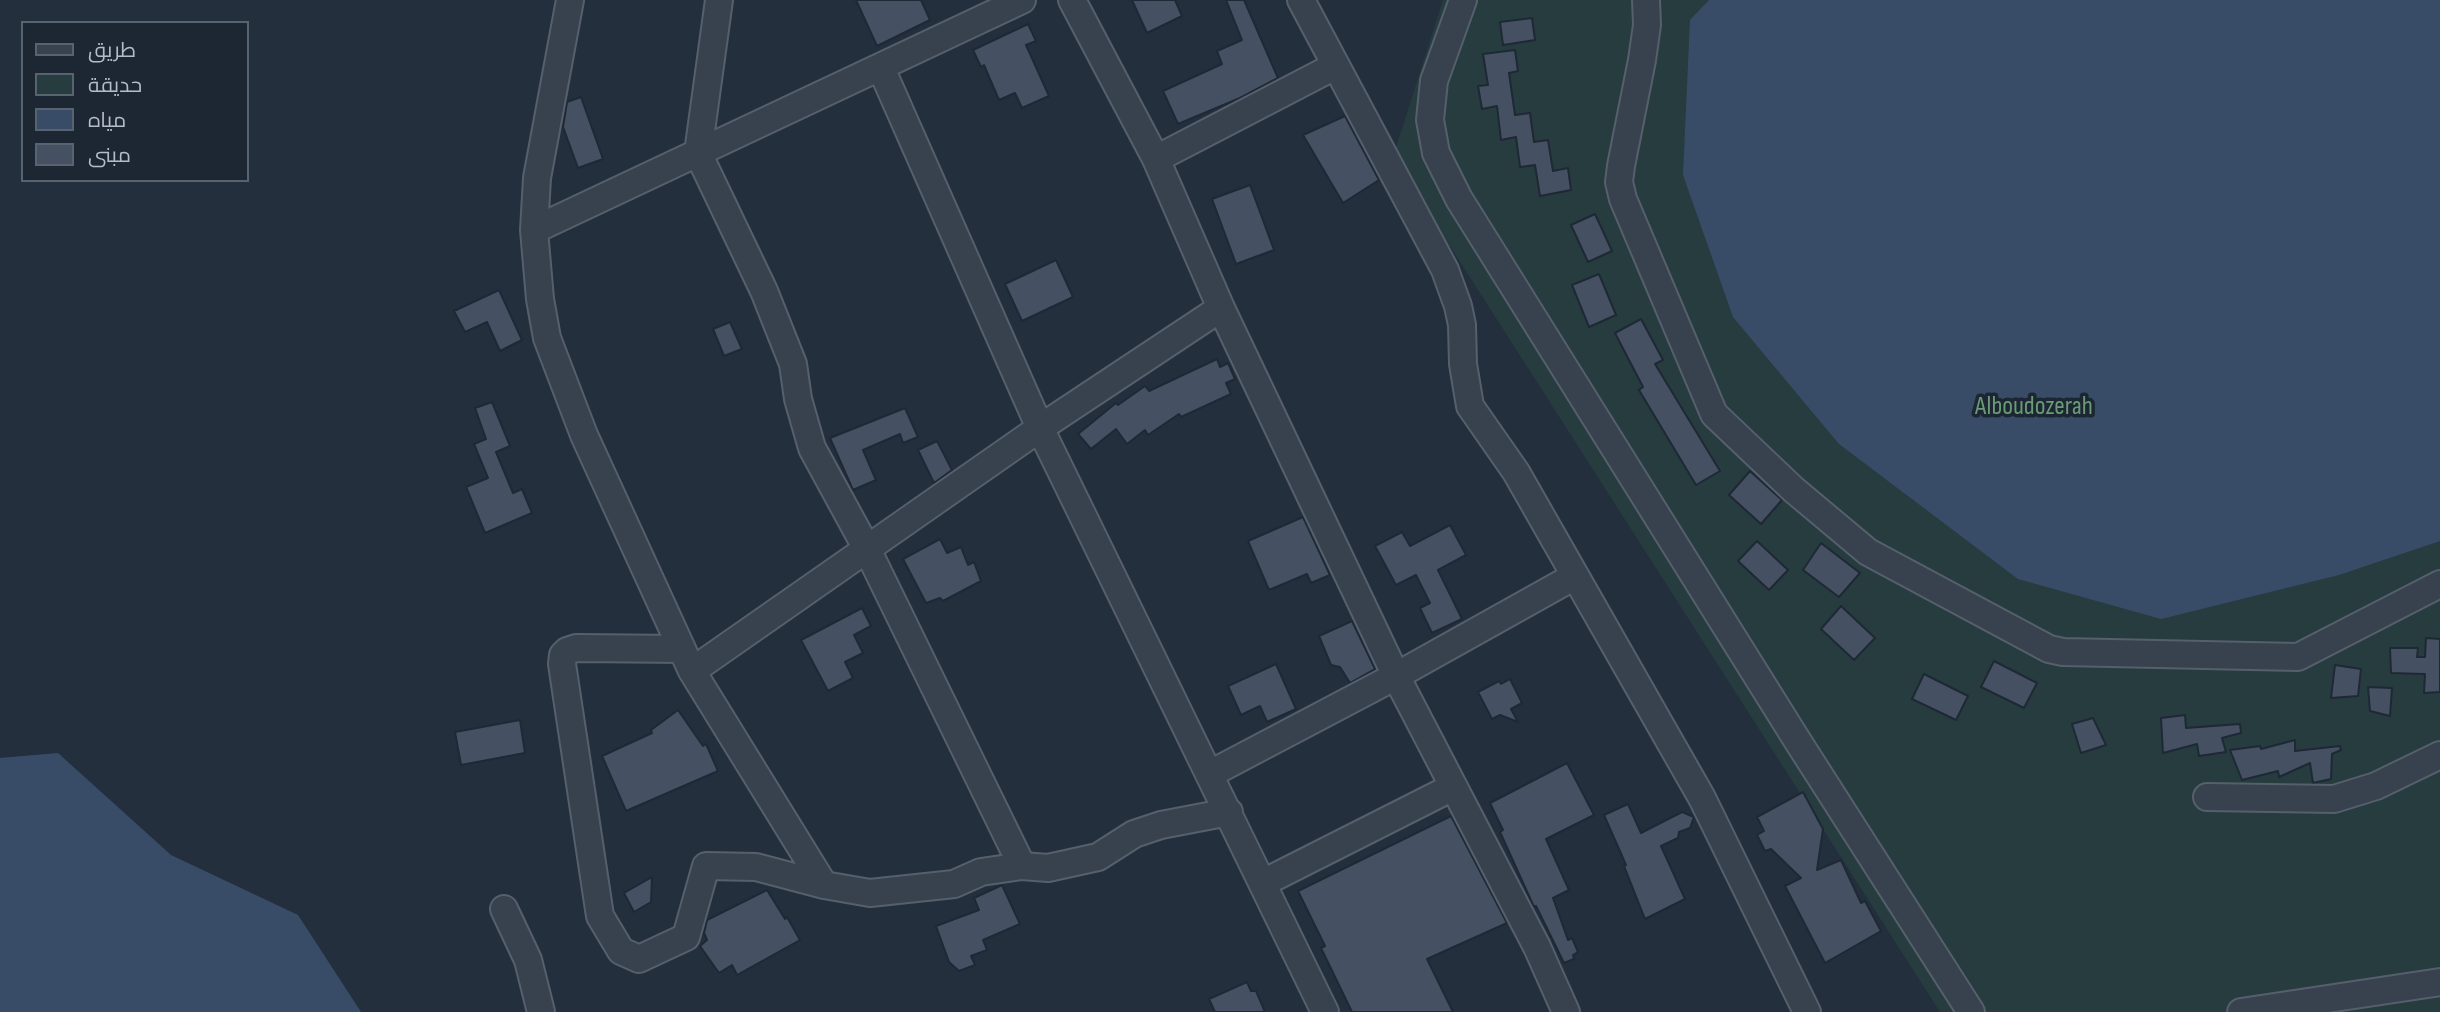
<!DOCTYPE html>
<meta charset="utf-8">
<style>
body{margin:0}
#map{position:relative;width:2440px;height:1012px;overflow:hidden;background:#242f3e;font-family:"Sofia Sans Condensed",Cairo,sans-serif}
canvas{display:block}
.legend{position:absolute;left:21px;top:21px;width:228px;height:161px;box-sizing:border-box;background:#1d2633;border:2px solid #59626f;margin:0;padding:9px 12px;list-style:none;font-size:21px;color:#b4bcc9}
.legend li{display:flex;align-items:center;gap:14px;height:35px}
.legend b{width:35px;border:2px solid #59626f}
</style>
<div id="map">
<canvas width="2440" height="1012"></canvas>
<ul class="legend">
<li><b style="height:9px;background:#38414e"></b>طريق</li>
<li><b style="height:19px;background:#263c3f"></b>حديقة</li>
<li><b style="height:19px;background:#394c67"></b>مياه</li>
<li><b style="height:19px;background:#455162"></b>مبنى</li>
</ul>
</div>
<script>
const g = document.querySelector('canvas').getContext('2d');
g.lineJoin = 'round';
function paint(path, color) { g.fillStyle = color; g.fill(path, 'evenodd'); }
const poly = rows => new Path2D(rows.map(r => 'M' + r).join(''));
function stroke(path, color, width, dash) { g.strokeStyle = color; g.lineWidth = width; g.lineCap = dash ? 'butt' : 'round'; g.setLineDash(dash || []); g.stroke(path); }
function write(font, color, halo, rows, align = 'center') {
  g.font = font + ' "Sofia Sans Condensed",sans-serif'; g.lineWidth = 7; g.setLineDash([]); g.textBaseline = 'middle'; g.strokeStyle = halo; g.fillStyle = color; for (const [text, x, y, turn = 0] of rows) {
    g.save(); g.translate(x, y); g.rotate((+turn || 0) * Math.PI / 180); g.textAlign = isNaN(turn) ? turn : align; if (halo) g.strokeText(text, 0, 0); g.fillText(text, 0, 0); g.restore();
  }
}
const green = poly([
 [1443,0,2440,0,2440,1012,1940,1012,1393,157]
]);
const water = poly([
 [1709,0,2440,0,2440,541,2339,575,2161,619,2018,579,1839,444,1733,317,1683,175,1690,20],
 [58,753,171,855,298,915,361,1012,0,1012,0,758]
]);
const building = poly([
 [856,0,921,0,930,20,877,46,856,0],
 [1132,0,1175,0,1182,16,1147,33,1132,0],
 [1226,0,1244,0,1278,78,1240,98,1178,124,1163,91,1222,64,1217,51,1242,40,1226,0],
 [1532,18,1535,40,1503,45,1500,22,1532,18],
 [1028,24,1036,41,1026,45,1049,96,1022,108,1015,93,999,100,984,65,981,67,973,50,1028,24],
 [1515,50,1518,71,1509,73,1515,115,1530,113,1534,142,1548,140,1553,171,1568,168,1571,190,1540,196,1535,165,1520,167,1516,137,1501,140,1497,106,1482,109,1478,86,1488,85,1483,54,1515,50],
 [581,97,603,159,578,168,563,127,567,102,581,97],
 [1345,116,1379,180,1343,203,1303,135,1345,116],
 [1250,185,1274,250,1236,264,1212,199,1250,185],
 [1595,214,1612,251,1588,262,1571,225,1595,214],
 [1056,260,1073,297,1022,321,1005,284,1056,260],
 [1599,274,1616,315,1589,327,1572,285,1599,274],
 [499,290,522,340,500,351,487,322,465,332,454,311,499,290],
 [1641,319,1663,360,1655,364,1720,471,1696,485,1639,390,1643,387,1615,333,1641,319],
 [730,322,742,349,724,356,713,329,730,322],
 [1217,359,1220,367,1228,363,1235,379,1226,383,1231,394,1181,417,1179,414,1148,435,1145,430,1127,444,1116,429,1091,449,1078,434,1116,403,1118,405,1145,386,1149,391,1217,359],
 [492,402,510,446,496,452,513,493,522,489,532,513,485,533,466,487,488,478,474,444,486,439,475,408,492,402],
 [905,408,918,437,903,443,900,434,863,450,876,480,853,490,830,438,905,408],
 [937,441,952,470,934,483,918,450,937,441],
 [1750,471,1782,500,1761,524,1729,495,1750,471],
 [1303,517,1330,575,1311,583,1307,574,1269,590,1248,541,1303,517],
 [1450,525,1466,555,1438,570,1462,619,1432,633,1420,608,1430,603,1416,575,1396,585,1375,546,1402,532,1410,546,1450,525],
 [940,539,947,553,961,547,968,565,974,562,981,581,943,601,940,598,926,603,903,559,940,539],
 [1757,541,1788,570,1769,590,1738,561,1757,541],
 [1821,543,1860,573,1839,597,1803,570,1821,543],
 [1841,606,1875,638,1854,660,1821,629,1841,606],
 [862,608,871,626,854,635,863,653,845,662,853,678,828,691,801,640,862,608],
 [1352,621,1375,669,1350,683,1340,667,1331,665,1319,636,1352,621],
 [2426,638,2440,639,2440,692,2424,693,2425,674,2391,673,2390,648,2418,648,2417,657,2425,657,2426,638],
 [1994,661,2037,683,2024,708,1981,687,1994,661],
 [1276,664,1296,709,1267,722,1260,706,1241,715,1228,686,1276,664],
 [2335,665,2361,669,2358,696,2331,698,2335,665],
 [1924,674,1968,696,1956,720,1912,699,1924,674],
 [1510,679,1522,703,1511,709,1518,722,1500,715,1492,719,1478,692,1499,681,1501,684,1510,679],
 [2368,687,2392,688,2390,716,2370,711,2368,687],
 [678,710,703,746,706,744,718,771,626,811,602,756,652,733,651,730,678,710],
 [2185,715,2186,728,2240,724,2241,733,2222,738,2226,752,2199,756,2197,744,2163,753,2161,718,2185,715],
 [2093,718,2106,745,2081,753,2072,724,2093,718],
 [520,720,525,753,461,765,455,732,520,720],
 [2295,740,2295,751,2340,746,2341,750,2332,754,2331,779,2313,783,2310,763,2279,777,2278,771,2242,780,2230,750,2260,746,2261,749,2295,740],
 [1567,763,1594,815,1546,839,1569,890,1553,898,1568,940,1572,938,1578,952,1573,955,1574,959,1564,963,1536,906,1534,907,1500,832,1503,830,1490,803,1567,763],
 [1803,792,1823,829,1817,870,1841,860,1861,903,1865,901,1881,931,1825,963,1785,886,1801,878,1771,849,1765,851,1757,835,1764,831,1757,817,1803,792],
 [1628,804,1641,833,1682,812,1694,817,1690,828,1679,832,1678,838,1661,846,1685,899,1645,919,1624,866,1626,865,1604,815,1628,804],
 [1451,816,1507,923,1427,959,1453,1012,1352,1012,1321,948,1325,946,1298,891,1451,816],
 [652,877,651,902,634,912,624,893,652,877],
 [1002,885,1020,924,983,940,987,950,971,956,975,965,959,971,949,962,936,926,979,910,974,898,1002,885],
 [767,890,785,919,787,917,800,940,737,975,732,965,719,973,700,946,707,940,704,933,707,920,767,890],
 [1247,982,1251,991,1256,991,1265,1012,1215,1012,1209,999,1247,982]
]);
const minor = poly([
 [570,0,537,178,534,230,540,299,547,338,584,435,692,671,824,885],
 [719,0,698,153,764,291,793,364,798,399,812,448,867,549,1022,866],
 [1072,0,1156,159,1221,308,1396,676,1537,947,1566,1012],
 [1301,0,1445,270,1458,306,1462,325,1463,364,1470,406,1516,472,1702,798,1807,1012],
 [1463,0,1434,81,1430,120,1436,153,1459,199,1797,740,1971,1012],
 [1646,0,1647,25,1642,60,1621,166,1619,182,1623,199,1714,414,1794,490,1868,552,2049,649,2063,652,2298,657,2440,584],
 [881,68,1040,428,1325,1012],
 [1156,159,1335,66],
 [534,230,1022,0],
 [682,649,576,648,567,651,563,655,562,664,600,916,621,951,639,959,686,937,706,866,756,867,824,885,870,893,954,884,981,872,1022,866,1048,868,1098,857,1134,834,1161,825,1229,812],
 [692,671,1040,428,1221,308],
 [1210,774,1396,676,1575,576],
 [2207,797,2334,799,2376,786,2440,755],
 [1263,883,1453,787],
 [504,909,528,960,541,1012],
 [2241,1012,2440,982]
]);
const parkNames = [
 ["Alboudozerah",2034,407]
];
paint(green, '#263c3f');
paint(water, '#394c67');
paint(building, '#455162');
stroke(building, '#1f2835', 2);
stroke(minor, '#565f6c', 30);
stroke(minor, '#38414e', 26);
write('26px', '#6b9a76', '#1d2633', parkNames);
</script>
